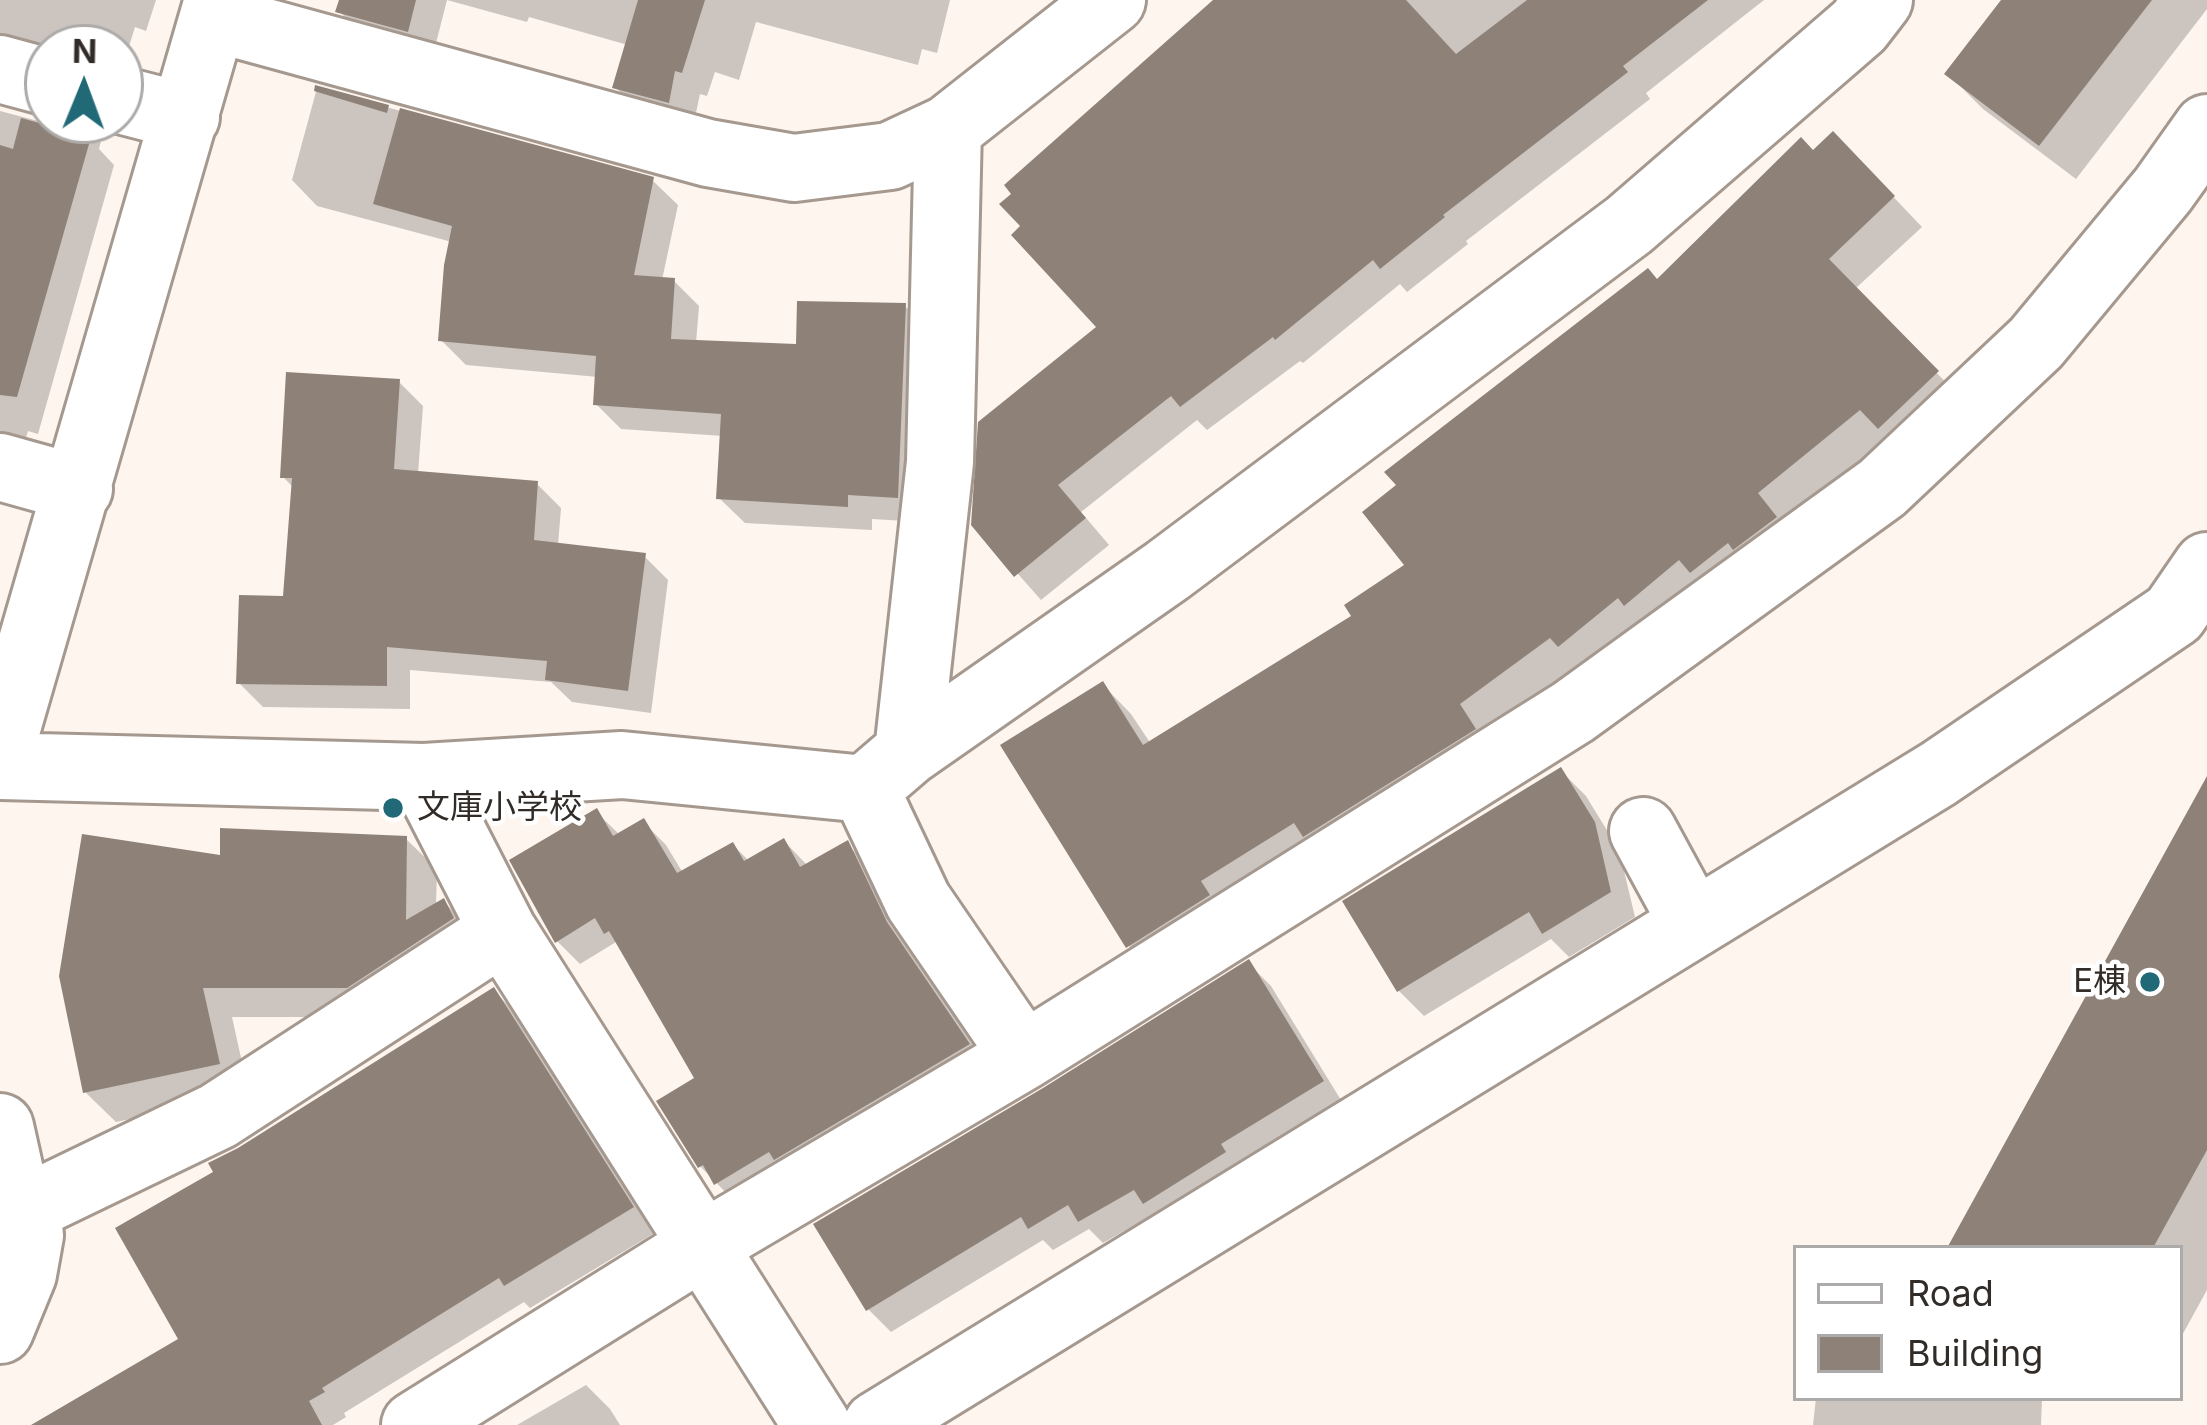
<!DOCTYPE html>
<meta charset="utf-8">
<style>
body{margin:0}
#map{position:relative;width:2207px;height:1425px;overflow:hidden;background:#fef5ef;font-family:Inter,sans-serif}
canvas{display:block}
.legend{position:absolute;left:1793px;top:1245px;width:390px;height:156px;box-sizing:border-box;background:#fff;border:3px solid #adaba9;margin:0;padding:15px 21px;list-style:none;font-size:36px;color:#312c28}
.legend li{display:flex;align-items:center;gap:24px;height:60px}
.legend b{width:60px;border:3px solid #adaba9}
.north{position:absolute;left:24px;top:24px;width:120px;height:120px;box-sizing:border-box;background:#fff;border:3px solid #adaba9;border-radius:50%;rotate:1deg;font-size:33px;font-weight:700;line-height:48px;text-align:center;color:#312c28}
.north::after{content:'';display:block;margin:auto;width:42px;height:54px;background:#216977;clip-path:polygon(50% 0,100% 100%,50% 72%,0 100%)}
</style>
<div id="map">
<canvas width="2207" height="1425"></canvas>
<ul class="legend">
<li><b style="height:15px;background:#fff"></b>Road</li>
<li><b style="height:33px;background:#8e8178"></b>Building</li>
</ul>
<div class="north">N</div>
</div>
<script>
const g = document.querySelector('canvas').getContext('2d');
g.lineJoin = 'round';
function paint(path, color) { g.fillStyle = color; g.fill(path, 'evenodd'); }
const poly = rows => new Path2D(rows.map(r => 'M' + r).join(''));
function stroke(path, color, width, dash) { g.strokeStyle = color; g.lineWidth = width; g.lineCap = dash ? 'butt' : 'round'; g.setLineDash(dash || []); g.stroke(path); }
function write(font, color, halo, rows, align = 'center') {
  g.font = font + ' Inter,"Noto Sans JP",sans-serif'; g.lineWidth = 9; g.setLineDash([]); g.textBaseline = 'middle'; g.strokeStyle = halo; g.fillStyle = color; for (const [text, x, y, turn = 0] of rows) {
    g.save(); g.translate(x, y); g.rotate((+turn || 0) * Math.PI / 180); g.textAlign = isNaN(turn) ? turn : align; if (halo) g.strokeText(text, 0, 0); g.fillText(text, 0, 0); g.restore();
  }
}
const shadow = poly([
 [0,0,156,0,146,31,135,27,120,76,120,48,48,48,0,66],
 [343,0,950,0,937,53,922,49,918,65,756,22,739,80,715,72,707,96,700,94,693,127,641,112,615,87,628,45,529,17,527,22,447,0,433,55,365,37,340,12],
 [1218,0,1764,0,1646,93,1650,99,1466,241,1468,244,1407,292,1400,284,1303,363,1300,361,1207,430,1197,420,1081,512,1109,545,1041,600,974,524,1100,327],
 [2005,0,2207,0,2207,9,2076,179,1983,109,1948,74],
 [317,88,652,180,678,205,662,280,674,281,699,306,696,343,799,348,905,306,930,331,922,522,872,519,872,530,745,523,719,498,723,436,621,429,596,404,598,377,466,365,441,340,452,242,317,206,292,180],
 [0,111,38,121,106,120,99,149,114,165,38,434,28,431,21,455,0,464],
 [1814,154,1862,164,1922,227,1855,289,1965,402,1890,437,1588,673,1580,665,1157,975,1129,946,1103,685,1131,714,1151,744,1356,616,1409,566,1658,282],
 [399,382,423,406,418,474,537,484,561,508,558,545,644,556,668,580,651,713,572,702,551,682,410,670,410,709,263,707,239,683,286,600,295,489,283,477],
 [1561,771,1586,796,1619,850,1635,917,1569,957,1551,939,1424,1016,1399,991,1346,902],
 [596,812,620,835,643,822,666,845,683,873,733,845,749,861,784,841,808,866,847,844,870,867,909,948,991,1068,739,1206,700,1166,698,1079,616,942,580,964,557,941],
 [2207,818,2207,1290,2180,1339,2180,1248,1950,1248],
 [406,839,437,869,436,906,443,901,474,932,378,1017,232,1017,249,1094,116,1122,85,1092,223,858],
 [1248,963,1271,986,1344,1105,1168,1225,1156,1213,1103,1243,1089,1229,1053,1250,1043,1240,891,1332,868,1309],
 [494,991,518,1015,656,1232,530,1308,524,1302,344,1413,346,1417,333,1425,66,1425,182,1340,217,1173,240,1150],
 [586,1385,610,1409,620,1425,517,1425],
 [1816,1398,2042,1398,2041,1425,1813,1425]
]);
const building = poly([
 [339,0,416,0,408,32,335,12],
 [638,0,705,0,682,73,675,71,669,103,612,88],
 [1213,0,1406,0,1456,54,1527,0,1708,0,1623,66,1628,72,1443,215,1445,217,1380,269,1373,260,1275,340,1273,337,1180,407,1171,396,1058,485,1086,518,1014,577,971,525,978,422,1096,327,1011,235,1020,226,999,204,1011,194,1004,185],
 [2001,0,2152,0,2039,146,1944,74],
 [315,85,389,105,387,113,314,91],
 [400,108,654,177,634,275,675,278,671,339,796,344,797,301,906,303,898,498,848,495,848,507,716,499,721,414,593,405,596,356,438,341,444,265,452,226,373,204],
 [21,118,91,137,17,397,0,395,0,145,13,149],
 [1833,131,1895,196,1829,259,1939,371,1878,429,1860,410,1758,493,1777,517,1733,550,1728,543,1690,573,1679,560,1624,606,1618,598,1558,647,1550,638,1460,704,1476,729,1303,837,1294,823,1201,881,1210,895,1126,948,1000,745,1103,681,1143,745,1351,616,1344,605,1404,565,1362,512,1396,485,1384,472,1648,268,1657,279,1801,137,1813,150],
 [286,372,400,379,394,469,538,481,534,540,646,553,628,691,545,680,547,661,387,647,387,686,236,684,239,595,283,596,292,478,280,478],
 [1561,767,1595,822,1611,892,1542,934,1529,912,1397,992,1342,901],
 [2207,776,2207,1150,2153,1248,1947,1248],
 [597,808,613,836,644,818,677,873,733,842,744,861,784,838,800,867,848,840,887,922,970,1044,774,1160,769,1152,714,1185,703,1165,698,1168,656,1101,694,1078,609,931,604,934,595,918,555,943,509,860],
 [220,828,407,836,406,920,444,898,454,918,347,988,203,988,220,1064,83,1093,59,976,82,834,220,855],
 [1249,959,1324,1081,1221,1144,1226,1152,1143,1204,1134,1190,1078,1222,1068,1205,1028,1229,1021,1217,866,1311,813,1224,1043,1088],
 [494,987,634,1207,504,1286,499,1278,322,1388,325,1392,309,1401,322,1425,31,1425,178,1339,115,1228,213,1172,208,1163,238,1148]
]);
const minor = poly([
 [214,18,708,153,794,168,890,156,948,129,1112,0],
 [0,69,48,82],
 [120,100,186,117],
 [0,467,79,489],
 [0,752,218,0],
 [908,752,940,462,948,129],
 [0,766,424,777,622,765,865,789,908,752,1167,571,1629,225,1859,26,1879,0],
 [424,777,503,931,817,1425],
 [865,789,918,901,1024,1056],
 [1643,831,1693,923],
 [0,1127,19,1212,30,1235,23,1274,0,1330],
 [19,1212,218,1116,503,931],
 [415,1425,705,1244,1024,1056,1573,712,1882,488,2036,343,2163,190,2207,128],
 [877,1425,1938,774,2174,614,2207,566]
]);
const markers = [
 [393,808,12,"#216977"],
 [2150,982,12,"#216977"]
];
const poiNames = [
 ["文庫小学校",417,808],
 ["E棟",2126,982,"right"]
];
paint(shadow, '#0003');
paint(building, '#8e8178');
stroke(minor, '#a5988e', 72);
stroke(minor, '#fff', 66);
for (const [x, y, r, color] of markers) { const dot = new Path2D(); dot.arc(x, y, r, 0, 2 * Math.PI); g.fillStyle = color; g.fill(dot); stroke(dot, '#fff', 4.5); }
write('33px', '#312c28', '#fff', poiNames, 'left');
</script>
